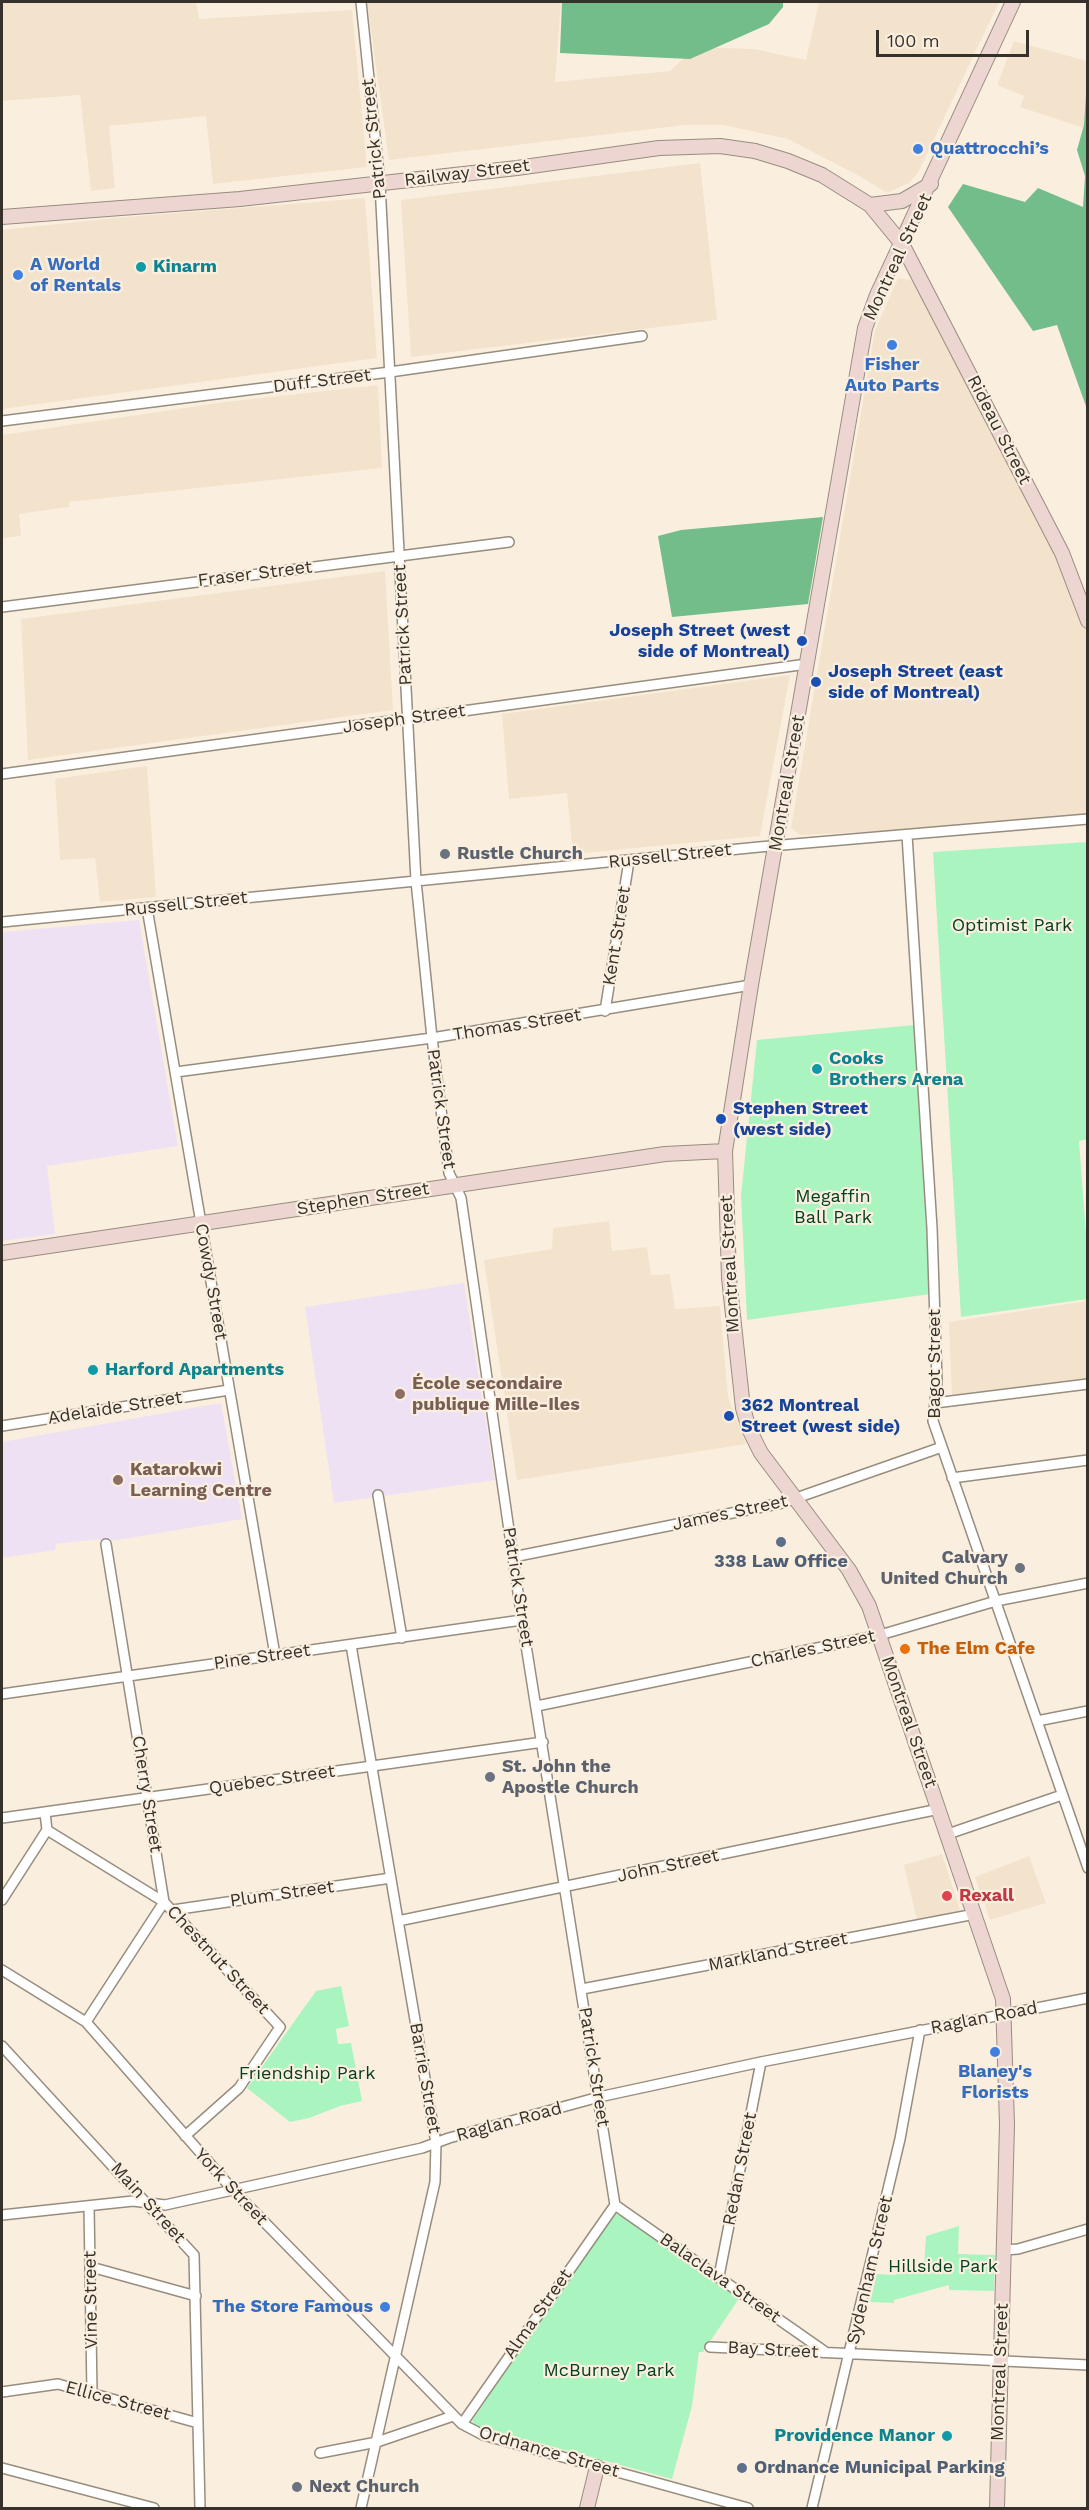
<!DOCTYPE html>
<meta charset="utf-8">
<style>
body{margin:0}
#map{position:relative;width:1089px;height:2510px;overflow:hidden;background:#faefdf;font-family:"Work Sans",sans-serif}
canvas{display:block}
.frame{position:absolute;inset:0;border:3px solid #36312b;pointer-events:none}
.scale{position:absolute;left:876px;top:30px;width:153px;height:27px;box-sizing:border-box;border:3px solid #36312b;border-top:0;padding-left:8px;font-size:18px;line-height:21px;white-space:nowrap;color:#36312b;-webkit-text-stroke:4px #faefdf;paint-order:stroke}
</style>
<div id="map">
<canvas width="1089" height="2510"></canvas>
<div class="frame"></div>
<div class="scale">100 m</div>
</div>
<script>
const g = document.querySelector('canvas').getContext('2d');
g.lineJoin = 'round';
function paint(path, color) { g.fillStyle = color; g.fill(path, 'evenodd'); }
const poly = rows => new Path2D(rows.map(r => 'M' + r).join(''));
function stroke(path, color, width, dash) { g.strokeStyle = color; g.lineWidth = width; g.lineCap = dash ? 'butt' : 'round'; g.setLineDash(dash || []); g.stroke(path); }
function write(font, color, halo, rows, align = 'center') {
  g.font = font + ' "Work Sans",sans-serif'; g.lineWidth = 4.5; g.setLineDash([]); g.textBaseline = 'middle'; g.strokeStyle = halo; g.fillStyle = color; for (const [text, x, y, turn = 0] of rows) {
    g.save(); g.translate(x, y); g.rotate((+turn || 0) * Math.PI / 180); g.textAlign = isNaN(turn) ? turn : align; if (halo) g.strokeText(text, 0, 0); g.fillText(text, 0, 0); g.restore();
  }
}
const built = poly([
 [2,2,196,2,199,19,352,10,367,167,213,184,206,116,109,126,115,188,91,191,80,95,2,101],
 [367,2,561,2,555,82,670,71,695,47,754,49,806,60,819,2,999,2,918,173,909,183,887,193,861,177,788,139,723,125,686,125,389,160],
 [1014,41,1087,61,1087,129,1020,107,1024,96,997,85],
 [700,163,717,320,411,357,401,200],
 [365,198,377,358,2,409,2,230,114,218],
 [898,278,912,280,1005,448,1066,577,1087,632,1087,821,801,835,791,828,875,330],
 [378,385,382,468,69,502,69,507,19,514,21,536,2,538,2,435,225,402],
 [385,571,393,710,28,760,21,619],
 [790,675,760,836,573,854,567,793,509,799,502,714],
 [147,766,156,897,100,902,95,858,60,860,55,779],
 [609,1221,612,1251,647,1247,651,1275,670,1274,675,1309,720,1306,728,1397,746,1444,517,1480,484,1260,552,1249,553,1228],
 [1087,1301,1087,1379,952,1397,949,1322],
 [942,1854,960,1910,917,1921,904,1865],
 [1029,1856,1046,1903,990,1920,975,1877]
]);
const education = poly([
 [139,920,178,1146,47,1166,55,1234,2,1241,2,932],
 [464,1283,495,1480,334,1503,305,1307],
 [221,1403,242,1519,118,1540,101,1542,99,1539,56,1544,55,1550,2,1558,2,1442]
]);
const green = poly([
 [1087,842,1088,1139,1079,1141,1087,1248,1087,1299,961,1317,933,852],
 [914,1025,930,1294,747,1320,741,1196,757,1040],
 [341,1986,349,2026,336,2029,338,2044,351,2043,362,2101,340,2106,309,2118,290,2122,247,2088,316,1991],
 [614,2214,625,2217,740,2297,703,2352,699,2352,692,2406,672,2479,476,2426,472,2421],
 [959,2226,958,2254,995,2255,994,2291,949,2290,949,2285,894,2300,894,2303,870,2302,877,2274,894,2275,924,2266,926,2236]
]);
const forest = poly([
 [562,2,783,2,783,7,769,24,690,59,560,53],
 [1087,80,1087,409,1057,325,1033,331,948,207,963,184,1025,202,1038,188,1083,207,1085,176,1077,150,1084,125],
 [823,517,808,604,672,617,658,536,681,530]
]);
const street = poly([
 [361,2,380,184,416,881,432,1038,449,1173,461,1198,522,1620,615,2205],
 [2,421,390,372,642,336],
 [2,607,509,542],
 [2,774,807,664],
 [907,835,932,1228,937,1382,933,1421,1088,1868],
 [147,908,275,1655],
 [2,922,759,847,1088,819],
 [605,1011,629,861],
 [176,1072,432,1038,751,985],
 [935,1403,1088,1384],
 [2,1426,229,1390],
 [952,1478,1088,1460],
 [378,1495,402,1638],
 [513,1557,782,1503,942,1447],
 [351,1645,436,2143,435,2182,361,2508],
 [2,1694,522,1620],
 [537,1706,880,1635,996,1601,1088,1583],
 [1037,1721,1088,1711],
 [45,1813,47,1830,164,1902,280,2027,239,2088,185,2136],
 [2,1818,543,1742],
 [948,1834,1062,1795],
 [2,1900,47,1830],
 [173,1910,391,1878],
 [398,1921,939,1809],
 [2,1970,86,2022,233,2190,462,2424,483,2435,748,2508],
 [582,1989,975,1914],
 [86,2022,164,1902,106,1544],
 [2,2046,194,2255,200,2508],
 [615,2205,824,2351],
 [89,2206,92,2393],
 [2,2215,133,2201,165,2205,422,2148,449,2138,599,2097,761,2062,1088,1998],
 [1004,2250,1018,2249,1088,2229],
 [91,2267,196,2296],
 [719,2276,761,2062],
 [710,2347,1088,2365],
 [2,2392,58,2384,198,2423],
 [462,2424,615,2205],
 [320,2453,377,2442,453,2416],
 [2,2468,154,2508],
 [812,2508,900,2139,920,2030]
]);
const secondary = poly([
 [870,205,902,201,931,184],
 [2,217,240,199,517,168,659,148,720,146,755,151,788,161,822,175,870,205,902,244,1062,553,1088,621],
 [2,1253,665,1154,725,1151],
 [587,2508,597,2467],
 [997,2508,1007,2125,1003,1999,869,1606,849,1570,761,1453,749,1429,743,1408,729,1278,725,1151,751,985,865,328,877,295,1013,2]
]);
const markers = [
 [918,149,6,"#3f7fe0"],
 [141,267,6,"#0f9aa8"],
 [18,275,6,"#3f7fe0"],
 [892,345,6,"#3f7fe0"],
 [802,641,6,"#1a4fb4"],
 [816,682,6,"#1a4fb4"],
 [445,854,6,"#6b7280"],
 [817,1069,6,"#0f9aa8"],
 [721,1119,6,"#1a4fb4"],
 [93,1370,6,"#0f9aa8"],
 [400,1394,6,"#8d6e63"],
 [729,1416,6,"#1a4fb4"],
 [118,1480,6,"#8d6e63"],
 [781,1542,6,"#5c6f8a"],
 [1020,1568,6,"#6b7280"],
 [905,1649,6,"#e8710a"],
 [490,1777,6,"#6b7280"],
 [947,1896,6,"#e0444e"],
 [995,2052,6,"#3f7fe0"],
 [385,2307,6,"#3f7fe0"],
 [947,2436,6,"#0f9aa8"],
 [742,2468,6,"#5c6f8a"],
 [297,2487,6,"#6b7280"]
];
const streetNames = [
 ["Patrick Street",374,139,-96],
 ["Railway Street",467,173,-7],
 ["Montreal Street",898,257,-65],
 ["Duff Street",322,381,-7],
 ["Rideau Street",999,430,63],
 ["Fraser Street",255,574,-7],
 ["Patrick Street",403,625,-93],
 ["Joseph Street",404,719,-8],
 ["Montreal Street",787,783,-80],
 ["Russell Street",670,856,-6],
 ["Russell Street",186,904,-6],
 ["Kent Street",617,936,-81],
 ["Thomas Street",517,1025,-9],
 ["Patrick Street",441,1109,82],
 ["Stephen Street",363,1199,-9],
 ["Montreal Street",730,1264,-93],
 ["Cowdy Street",211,1282,80],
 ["Bagot Street",935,1364,-90],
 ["Adelaide Street",115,1408,-9],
 ["James Street",730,1513,-12],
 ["Patrick Street",518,1587,81],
 ["Charles Street",813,1649,-12],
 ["Pine Street",262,1657,-8],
 ["Montreal Street",909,1722,71],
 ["Quebec Street",272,1780,-8],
 ["Cherry Street",147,1794,81],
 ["John Street",668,1866,-12],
 ["Plum Street",282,1894,-8],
 ["Markland Street",778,1952,-11],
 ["Chestnut Street",218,1960,47],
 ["Raglan Road",984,2018,-11],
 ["Patrick Street",594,2067,81],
 ["Barrie Street",425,2078,80],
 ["Raglan Road",509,2122,-15],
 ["Redan Street",740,2169,-79],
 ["York Street",231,2187,47],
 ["Main Street",148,2203,48],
 ["Sydenham Street",870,2270,-77],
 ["Balaclava Street",720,2278,35],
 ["Vine Street",91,2300,-91],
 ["Alma Street",538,2314,-55],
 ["Bay Street",773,2350,3],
 ["Montreal Street",1000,2372,-88],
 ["Ellice Street",118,2401,15],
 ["Ordnance Street",549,2452,16]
];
const shopNames = [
 ["Quattrocchi’s",930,149],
 ["A World",30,265],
 ["of Rentals",30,286],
 ["Fisher",892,365,"center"],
 ["Auto Parts",892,386,"center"],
 ["Blaney's",995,2072,"center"],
 ["Florists",995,2093,"center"],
 ["The Store Famous",373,2307,"right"]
];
const cultureNames = [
 ["Kinarm",153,267],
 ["Cooks",829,1059],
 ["Brothers Arena",829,1080],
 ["Harford Apartments",105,1370],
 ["Providence Manor",935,2436,"right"]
];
const transitNames = [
 ["Joseph Street (west",790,631,"right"],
 ["side of Montreal)",790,652,"right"],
 ["Joseph Street (east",828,672],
 ["side of Montreal)",828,693],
 ["Stephen Street",733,1109],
 ["(west side)",733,1130],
 ["362 Montreal",741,1406],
 ["Street (west side)",741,1427]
];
const worshipNames = [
 ["Rustle Church",457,854],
 ["Calvary",1008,1558,"right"],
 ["United Church",1008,1579,"right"],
 ["St. John the",502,1767],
 ["Apostle Church",502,1788],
 ["Next Church",309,2487]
];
const parkNames = [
 ["Optimist Park",1012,926],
 ["Megaffin",833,1197],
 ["Ball Park",833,1218],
 ["Friendship Park",307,2074],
 ["Hillside Park",943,2267],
 ["McBurney Park",609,2371]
];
const educationNames = [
 ["École secondaire",412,1384],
 ["publique Mille-Iles",412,1405],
 ["Katarokwi",130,1470],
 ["Learning Centre",130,1491]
];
const serviceNames = [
 ["338 Law Office",781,1562],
 ["Ordnance Municipal Parking",754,2468,"left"]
];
const foodNames = [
 ["The Elm Cafe",917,1649]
];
const healthNames = [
 ["Rexall",959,1896]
];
paint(built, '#f3e3cd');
paint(education, '#efe1f4');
paint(green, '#aaf4bf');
paint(forest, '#72bd89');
stroke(street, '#978d7f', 12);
stroke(secondary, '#978d7f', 16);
stroke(street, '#fff', 9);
stroke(secondary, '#edd5d1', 14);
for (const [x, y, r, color] of markers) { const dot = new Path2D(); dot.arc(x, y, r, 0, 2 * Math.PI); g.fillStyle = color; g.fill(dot); stroke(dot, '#faefdf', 2); }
write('18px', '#36312b', '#faefdf', streetNames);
write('bold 18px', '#366cbe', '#faefdf', shopNames, 'left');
write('bold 18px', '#0d838f', '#faefdf', cultureNames, 'left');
write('bold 18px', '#164399', '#faefdf', transitNames, 'left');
write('bold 18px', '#5b616d', '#faefdf', worshipNames, 'left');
write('18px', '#03401f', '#faefdf', parkNames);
write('bold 18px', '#785e54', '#faefdf', educationNames, 'left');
write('bold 18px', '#4e5e75', '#faefdf', serviceNames);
write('bold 18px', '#c56008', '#faefdf', foodNames, 'left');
write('bold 18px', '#be3a42', '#faefdf', healthNames, 'left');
</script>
